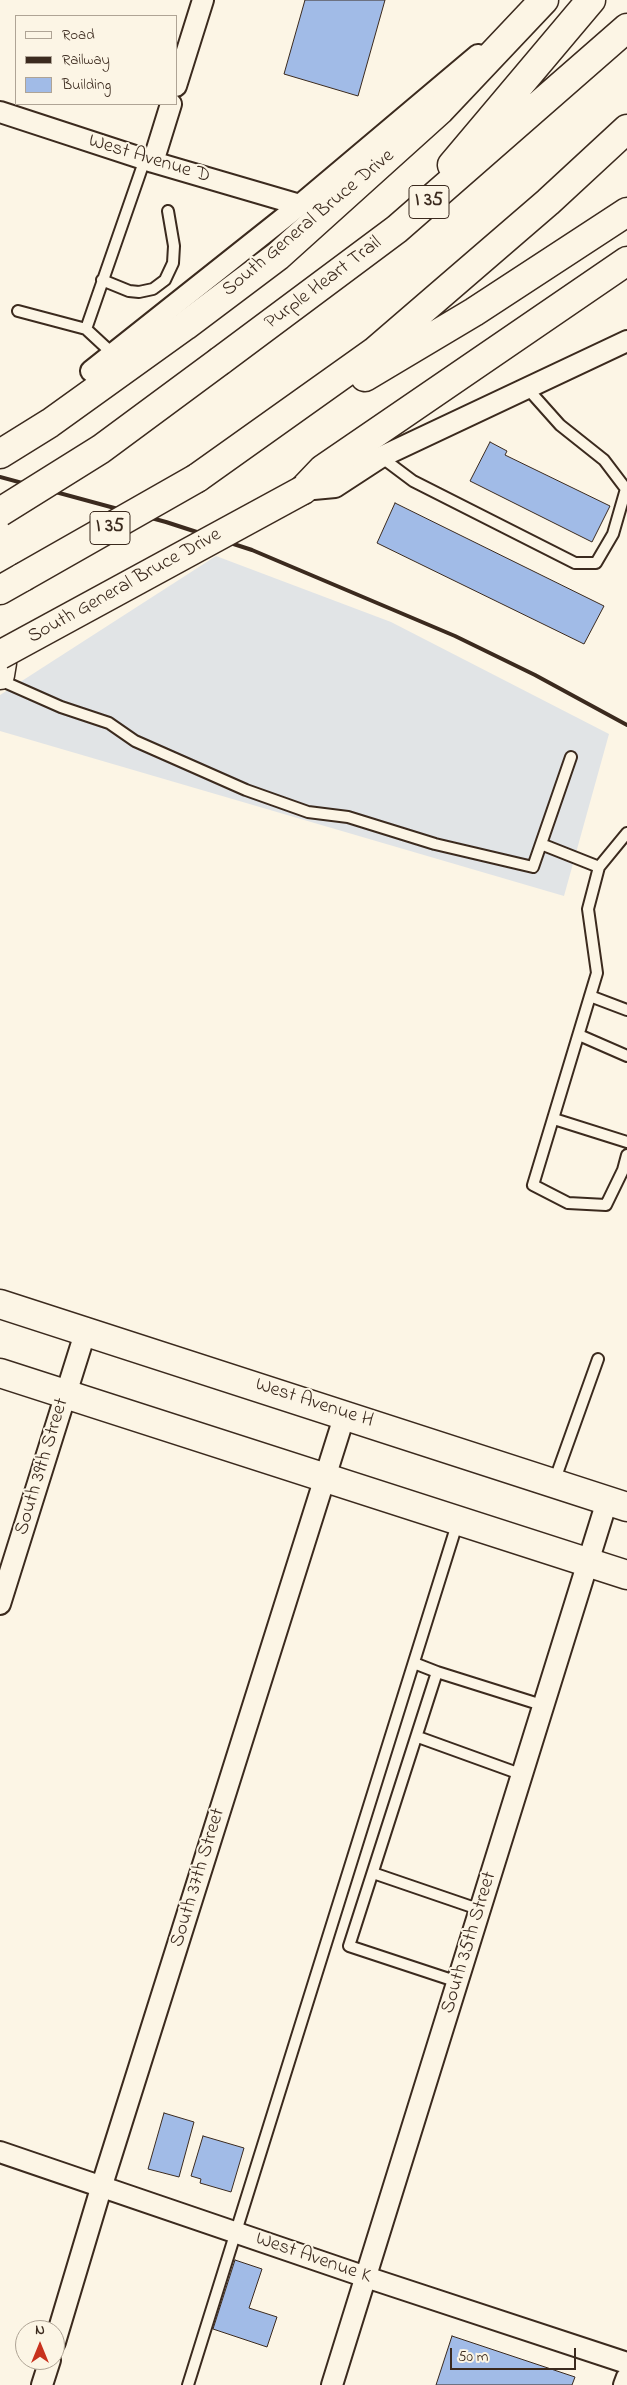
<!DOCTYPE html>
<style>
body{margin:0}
#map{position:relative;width:627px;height:2385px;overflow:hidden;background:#fcf5e5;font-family:"Indie Flower",sans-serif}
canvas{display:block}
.legend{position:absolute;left:15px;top:15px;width:162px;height:90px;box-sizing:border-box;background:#fcf5e5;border:1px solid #afa495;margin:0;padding:6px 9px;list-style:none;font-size:15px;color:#3b2a1e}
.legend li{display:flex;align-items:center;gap:10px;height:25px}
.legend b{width:25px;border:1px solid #afa495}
.north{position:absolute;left:15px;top:2320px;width:50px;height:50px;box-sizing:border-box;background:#fcf5e5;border:1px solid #afa495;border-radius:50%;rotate:0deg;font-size:14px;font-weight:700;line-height:20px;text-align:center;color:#3b2a1e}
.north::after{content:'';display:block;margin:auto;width:18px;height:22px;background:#c8321e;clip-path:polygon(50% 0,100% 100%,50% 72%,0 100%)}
.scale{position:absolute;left:450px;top:2348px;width:126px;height:22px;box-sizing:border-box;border:2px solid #3b2a1e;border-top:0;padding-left:6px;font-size:15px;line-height:18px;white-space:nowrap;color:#3b2a1e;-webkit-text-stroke:4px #fcf5e5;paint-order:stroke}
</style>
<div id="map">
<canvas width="627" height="2385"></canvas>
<ul class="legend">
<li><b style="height:6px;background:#fcf5e5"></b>Road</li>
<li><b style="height:6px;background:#3b2a1e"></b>Railway</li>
<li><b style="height:14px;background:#a1bbe7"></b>Building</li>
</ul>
<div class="north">N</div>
<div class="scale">50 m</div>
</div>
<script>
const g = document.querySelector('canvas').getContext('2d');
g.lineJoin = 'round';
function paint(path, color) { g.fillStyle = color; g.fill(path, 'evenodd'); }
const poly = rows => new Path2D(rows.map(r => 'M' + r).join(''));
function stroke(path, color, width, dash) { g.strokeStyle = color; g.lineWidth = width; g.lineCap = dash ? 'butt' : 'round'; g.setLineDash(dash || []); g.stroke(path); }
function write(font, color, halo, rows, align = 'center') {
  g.font = font + ' "Indie Flower",sans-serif'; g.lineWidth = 4; g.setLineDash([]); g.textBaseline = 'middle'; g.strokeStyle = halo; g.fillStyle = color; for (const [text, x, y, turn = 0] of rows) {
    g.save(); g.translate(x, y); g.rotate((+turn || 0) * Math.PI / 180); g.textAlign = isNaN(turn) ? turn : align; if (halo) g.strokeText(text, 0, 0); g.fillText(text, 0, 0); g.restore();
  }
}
const built = poly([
 [216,556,391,622,609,734,564,896,0,731,0,695]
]);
const building = poly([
 [305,0,385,0,358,96,284,74,305,0],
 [490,442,507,451,505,455,610,506,592,542,470,481,490,442],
 [395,503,604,606,584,644,377,543,395,503],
 [164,2113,194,2122,179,2177,148,2169,164,2113],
 [203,2136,244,2148,231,2192,200,2183,201,2179,191,2176,203,2136],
 [235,2260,262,2269,249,2308,277,2317,267,2347,213,2329,235,2260],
 [452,2336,575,2377,572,2385,436,2385,452,2336]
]);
const service = poly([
 [102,280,129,291,139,292,153,289,165,280,173,263,174,246,168,211],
 [18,311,86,329],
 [113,354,86,329,145,159],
 [381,457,413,481,575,563,596,563,613,534,626,489,604,460,560,425,527,388],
 [0,680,61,707,109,723,135,741,246,790,308,812,348,817,435,844,533,867,571,757],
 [541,844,599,867,588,909,597,973,533,1185,568,1203,606,1205,623,1170,627,1155],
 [599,867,627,833],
 [590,996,627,1010],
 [579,1035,627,1056],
 [554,1119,627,1142],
 [554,1482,598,1359],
 [414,1663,437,1672],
 [418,1737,523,1775],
 [373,1873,481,1910],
 [458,1982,349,1946,437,1672,545,1706],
 [188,2385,458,1521]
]);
const minor = poly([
 [176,86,203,0],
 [0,112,153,162,300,205],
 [153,162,171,104],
 [91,371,300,205,478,55],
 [303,490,335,487,381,457,627,341],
 [0,1604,86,1330],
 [0,2152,366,2277,627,2363],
 [55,2342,102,2185,345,1414],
 [42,2385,50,2360],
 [332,2385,607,1501],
 [624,2385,627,2377]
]);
const secondary = poly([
 [0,454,50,423,185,326,278,256,440,110,544,0],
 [303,490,323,469,627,261],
 [0,655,2,663,0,675],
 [0,1304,627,1507],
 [0,1373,627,1575]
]);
const motorway = poly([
 [452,165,591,0],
 [220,361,397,229,627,28],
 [365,377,474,312,627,212],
 [197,478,374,352,548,202,627,129],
 [0,590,23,577]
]);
const rail = poly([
 [0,477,166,522,252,550,455,636,535,675,627,725]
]);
const secondaryBridge = poly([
 [0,655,303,490]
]);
const motorwayBridge = poly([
 [0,512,101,449,220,361],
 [23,577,197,478]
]);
const shields = [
 [429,202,40],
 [110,528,40]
];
const shieldNames = [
 ["I 35",429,202],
 ["I 35",110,528]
];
const streetNames = [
 ["West Avenue D",149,160,17],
 ["South General Bruce Drive",309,224,-40],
 ["Purple Heart Trail",324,284,-37],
 ["South General Bruce Drive",125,587,-29],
 ["West Avenue H",314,1404,18],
 ["South 39th Street",43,1467,-73],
 ["South 37th Street",199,1878,-73],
 ["South 35th Street",470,1943,-73],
 ["West Avenue K",313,2259,19]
];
paint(built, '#e1e4e6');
paint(building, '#a1bbe7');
stroke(building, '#3b2a1e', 1);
stroke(service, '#3b2a1e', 14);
stroke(minor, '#3b2a1e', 24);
stroke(secondary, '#3b2a1e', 31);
stroke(motorway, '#3b2a1e', 31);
stroke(service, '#fcf5e5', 10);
stroke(minor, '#fcf5e5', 20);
stroke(secondary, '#fcf5e5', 28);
stroke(motorway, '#fcf5e5', 28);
stroke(rail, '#3b2a1e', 4);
stroke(secondaryBridge, '#3b2a1e', 31, []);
stroke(motorwayBridge, '#3b2a1e', 31, []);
stroke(secondaryBridge, '#fcf5e5', 28);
stroke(motorwayBridge, '#fcf5e5', 28);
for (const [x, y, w] of shields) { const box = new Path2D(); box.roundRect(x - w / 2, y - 16.5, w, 33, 4); g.fillStyle = '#fcf5e5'; g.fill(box); stroke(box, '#3b2a1e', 1); }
write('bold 19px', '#3b2a1e', null, shieldNames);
write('20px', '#3b2a1e', '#fcf5e5', streetNames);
</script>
